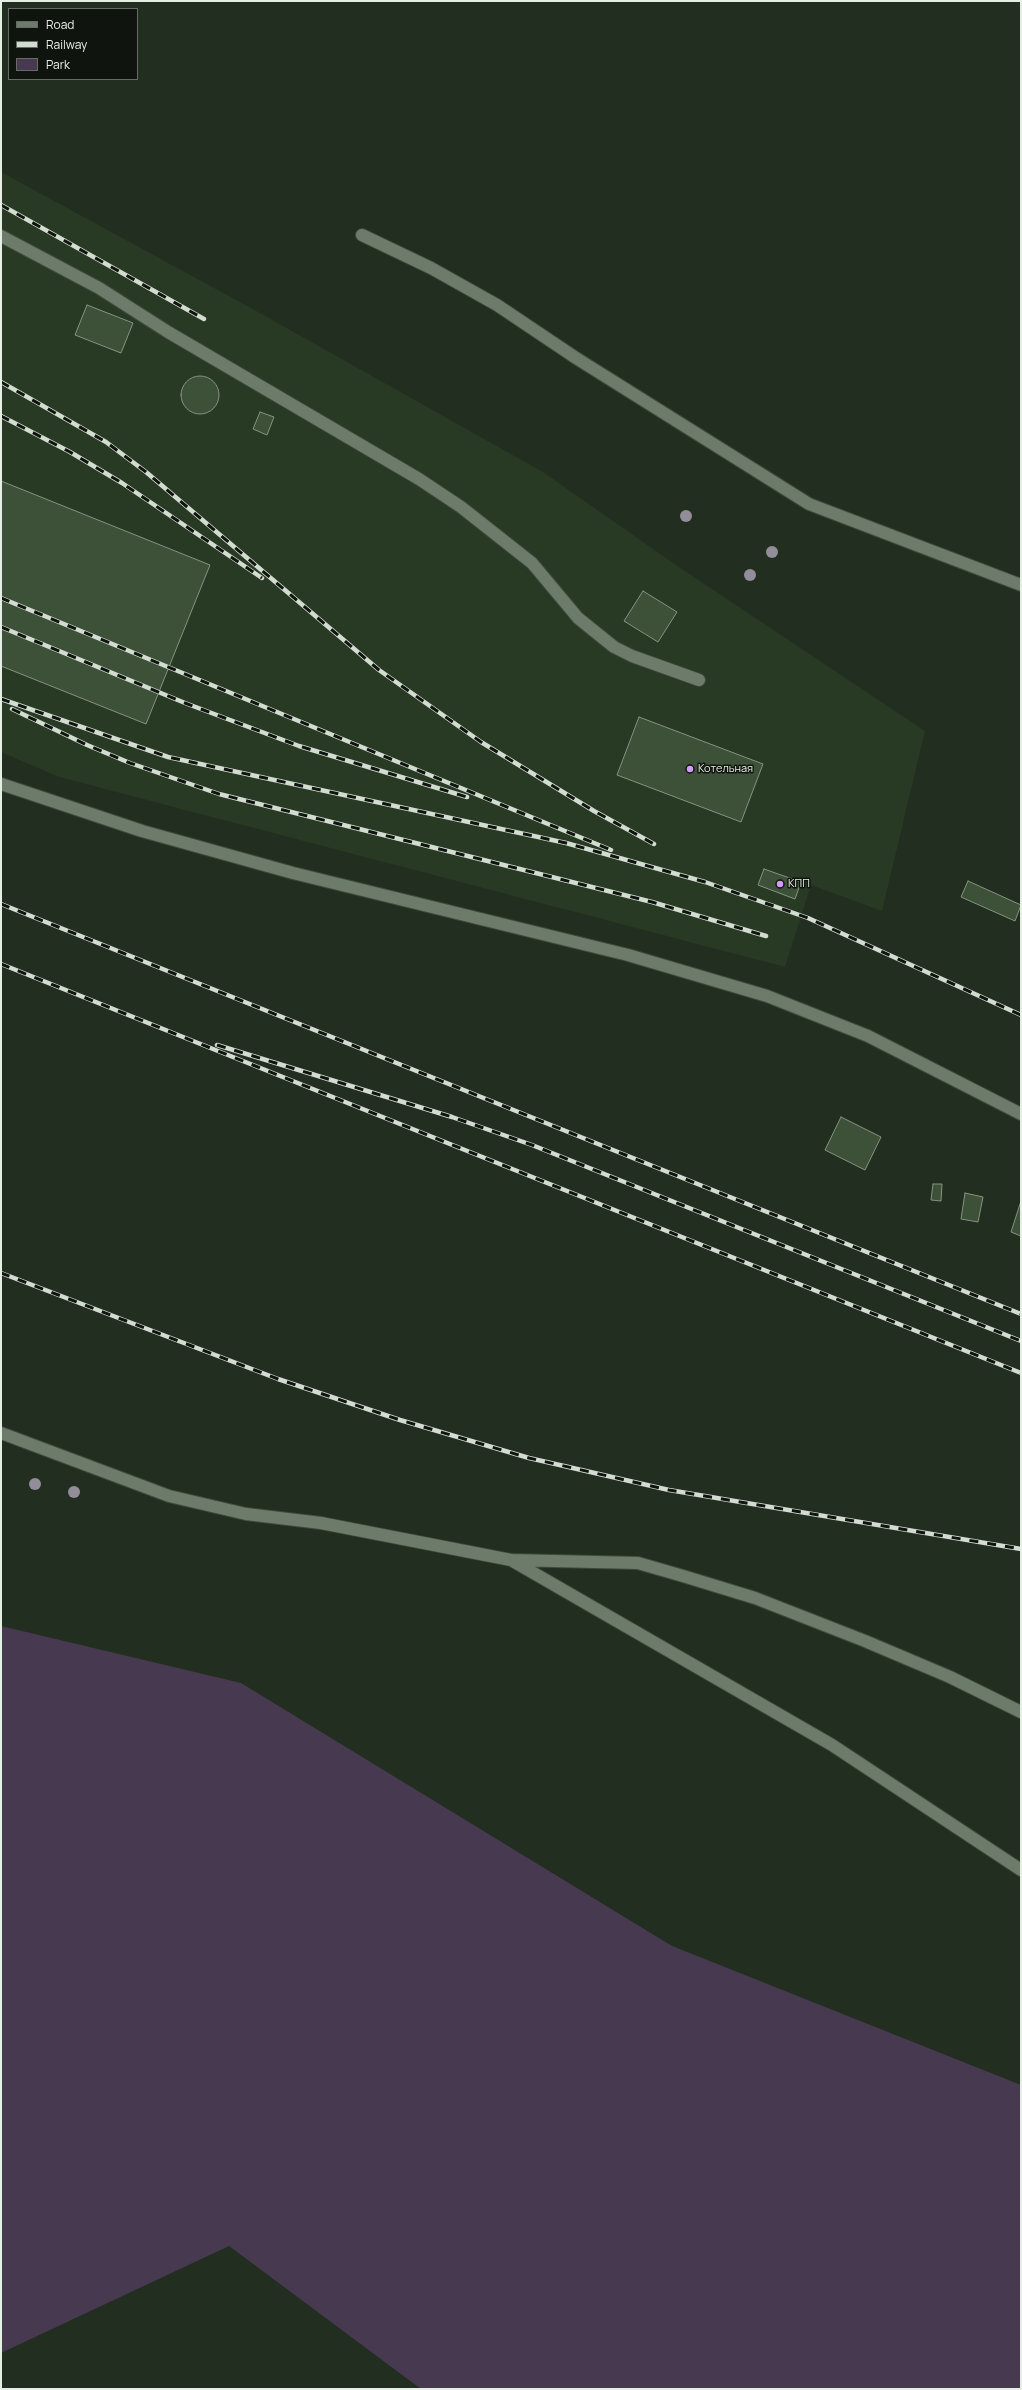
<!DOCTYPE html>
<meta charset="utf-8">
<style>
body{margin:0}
#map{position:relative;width:1022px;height:2390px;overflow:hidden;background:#222e1f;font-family:Manrope,sans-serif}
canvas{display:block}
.frame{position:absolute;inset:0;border:2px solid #e6efe4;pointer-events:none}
.legend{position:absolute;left:8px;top:8px;width:130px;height:72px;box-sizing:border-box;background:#0f140e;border:1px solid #656c64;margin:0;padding:5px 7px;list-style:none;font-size:12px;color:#e6efe4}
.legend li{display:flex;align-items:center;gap:8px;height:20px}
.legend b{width:20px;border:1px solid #656c64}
</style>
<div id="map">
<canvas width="1022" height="2390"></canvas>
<div class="frame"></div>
<ul class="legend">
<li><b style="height:5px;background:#6d7c6a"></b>Road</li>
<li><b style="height:5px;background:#d2dcd0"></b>Railway</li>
<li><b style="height:11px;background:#463950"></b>Park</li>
</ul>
</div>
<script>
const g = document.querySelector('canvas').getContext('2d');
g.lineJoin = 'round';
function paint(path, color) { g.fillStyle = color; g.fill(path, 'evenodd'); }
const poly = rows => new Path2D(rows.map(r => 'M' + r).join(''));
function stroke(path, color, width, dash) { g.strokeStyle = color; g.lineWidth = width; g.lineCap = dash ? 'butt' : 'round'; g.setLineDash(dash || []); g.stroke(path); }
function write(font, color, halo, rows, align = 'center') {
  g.font = font + ' Manrope,sans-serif'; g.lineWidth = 3; g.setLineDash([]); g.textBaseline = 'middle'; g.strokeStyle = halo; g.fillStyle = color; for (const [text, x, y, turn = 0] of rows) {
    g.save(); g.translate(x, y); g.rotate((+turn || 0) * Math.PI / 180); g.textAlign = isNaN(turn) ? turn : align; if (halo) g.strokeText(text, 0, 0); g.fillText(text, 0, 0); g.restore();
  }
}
const built = poly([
 [1,172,251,308,543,472,679,567,925,731,882,911,811,885,785,967,59,777,1,752]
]);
const green = poly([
 [1,1626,241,1683,672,1946,1021,2085,1021,2389,421,2389,229,2246,1,2353]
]);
const building = poly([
 [87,305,133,323,121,353,75,335,87,305],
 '181 395a19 19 0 1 1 38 0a19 19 0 1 1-38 0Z',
 [260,412,274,417,267,435,253,429,260,412],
 [1,481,210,565,146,724,1,666,1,481],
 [643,591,677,612,658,642,624,621,643,591],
 [639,717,763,764,741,822,617,775,639,717],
 [764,869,801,882,795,899,758,885,764,869],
 [968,881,1021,905,1015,921,961,897,968,881],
 [841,1117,881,1137,865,1170,825,1150,841,1117],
 [933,1184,942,1184,941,1201,931,1200,933,1184],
 [965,1193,983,1197,978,1222,961,1219,965,1193],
 [1021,1201,1021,1236,1011,1232,1021,1201]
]);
const minor = poly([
 [362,235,431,268,497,305,576,358,809,504,1021,585],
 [1,236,99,288,168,332,419,479,461,507,532,563,578,618,614,647,632,656,699,680],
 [1,784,142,831,293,873,628,955,767,996,868,1036,1021,1114],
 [1,1433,169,1496,246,1514,321,1523,511,1560,832,1745,1021,1870],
 [511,1560,638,1563,683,1576,755,1598,865,1641,950,1677,1021,1712]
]);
const rail = poly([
 [1,205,204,319],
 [1,382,106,442,146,472,379,670,481,742,594,811,654,844],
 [1,416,70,452,122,483,262,578],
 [1,598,611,850],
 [1,627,185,703,299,746,467,797],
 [1,699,168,757,566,843,705,882,808,918,1021,1015],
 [12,709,87,745,130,763,219,794,652,902,766,936],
 [1,904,1021,1314],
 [1,964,1021,1373],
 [217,1045,452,1117,532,1145,1021,1341],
 [1,1273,278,1379,400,1420,529,1458,669,1490,1021,1549]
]);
const trees = [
 [686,516],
 [772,552],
 [750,575],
 [35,1484],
 [74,1492]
];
const markers = [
 [690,769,4,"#d49cfb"],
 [780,884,4,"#d49cfb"]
];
const poiNames = [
 ["Котельная",698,769],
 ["КПП",788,884]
];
paint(built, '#283924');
paint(green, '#463950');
paint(building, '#3c5137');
stroke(building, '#859482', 1);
stroke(minor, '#404a3d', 14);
stroke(minor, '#6d7c6a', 12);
stroke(rail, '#d2dcd0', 4.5);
stroke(rail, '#0f140e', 3, [9]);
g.fillStyle = '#928d98';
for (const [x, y] of trees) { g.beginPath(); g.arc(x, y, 6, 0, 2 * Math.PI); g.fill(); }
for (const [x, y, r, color] of markers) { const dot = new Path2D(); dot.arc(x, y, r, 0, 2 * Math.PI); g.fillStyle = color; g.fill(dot); stroke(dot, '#0f140e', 1.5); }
write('11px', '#e6efe4', '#0f140e', poiNames, 'left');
</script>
